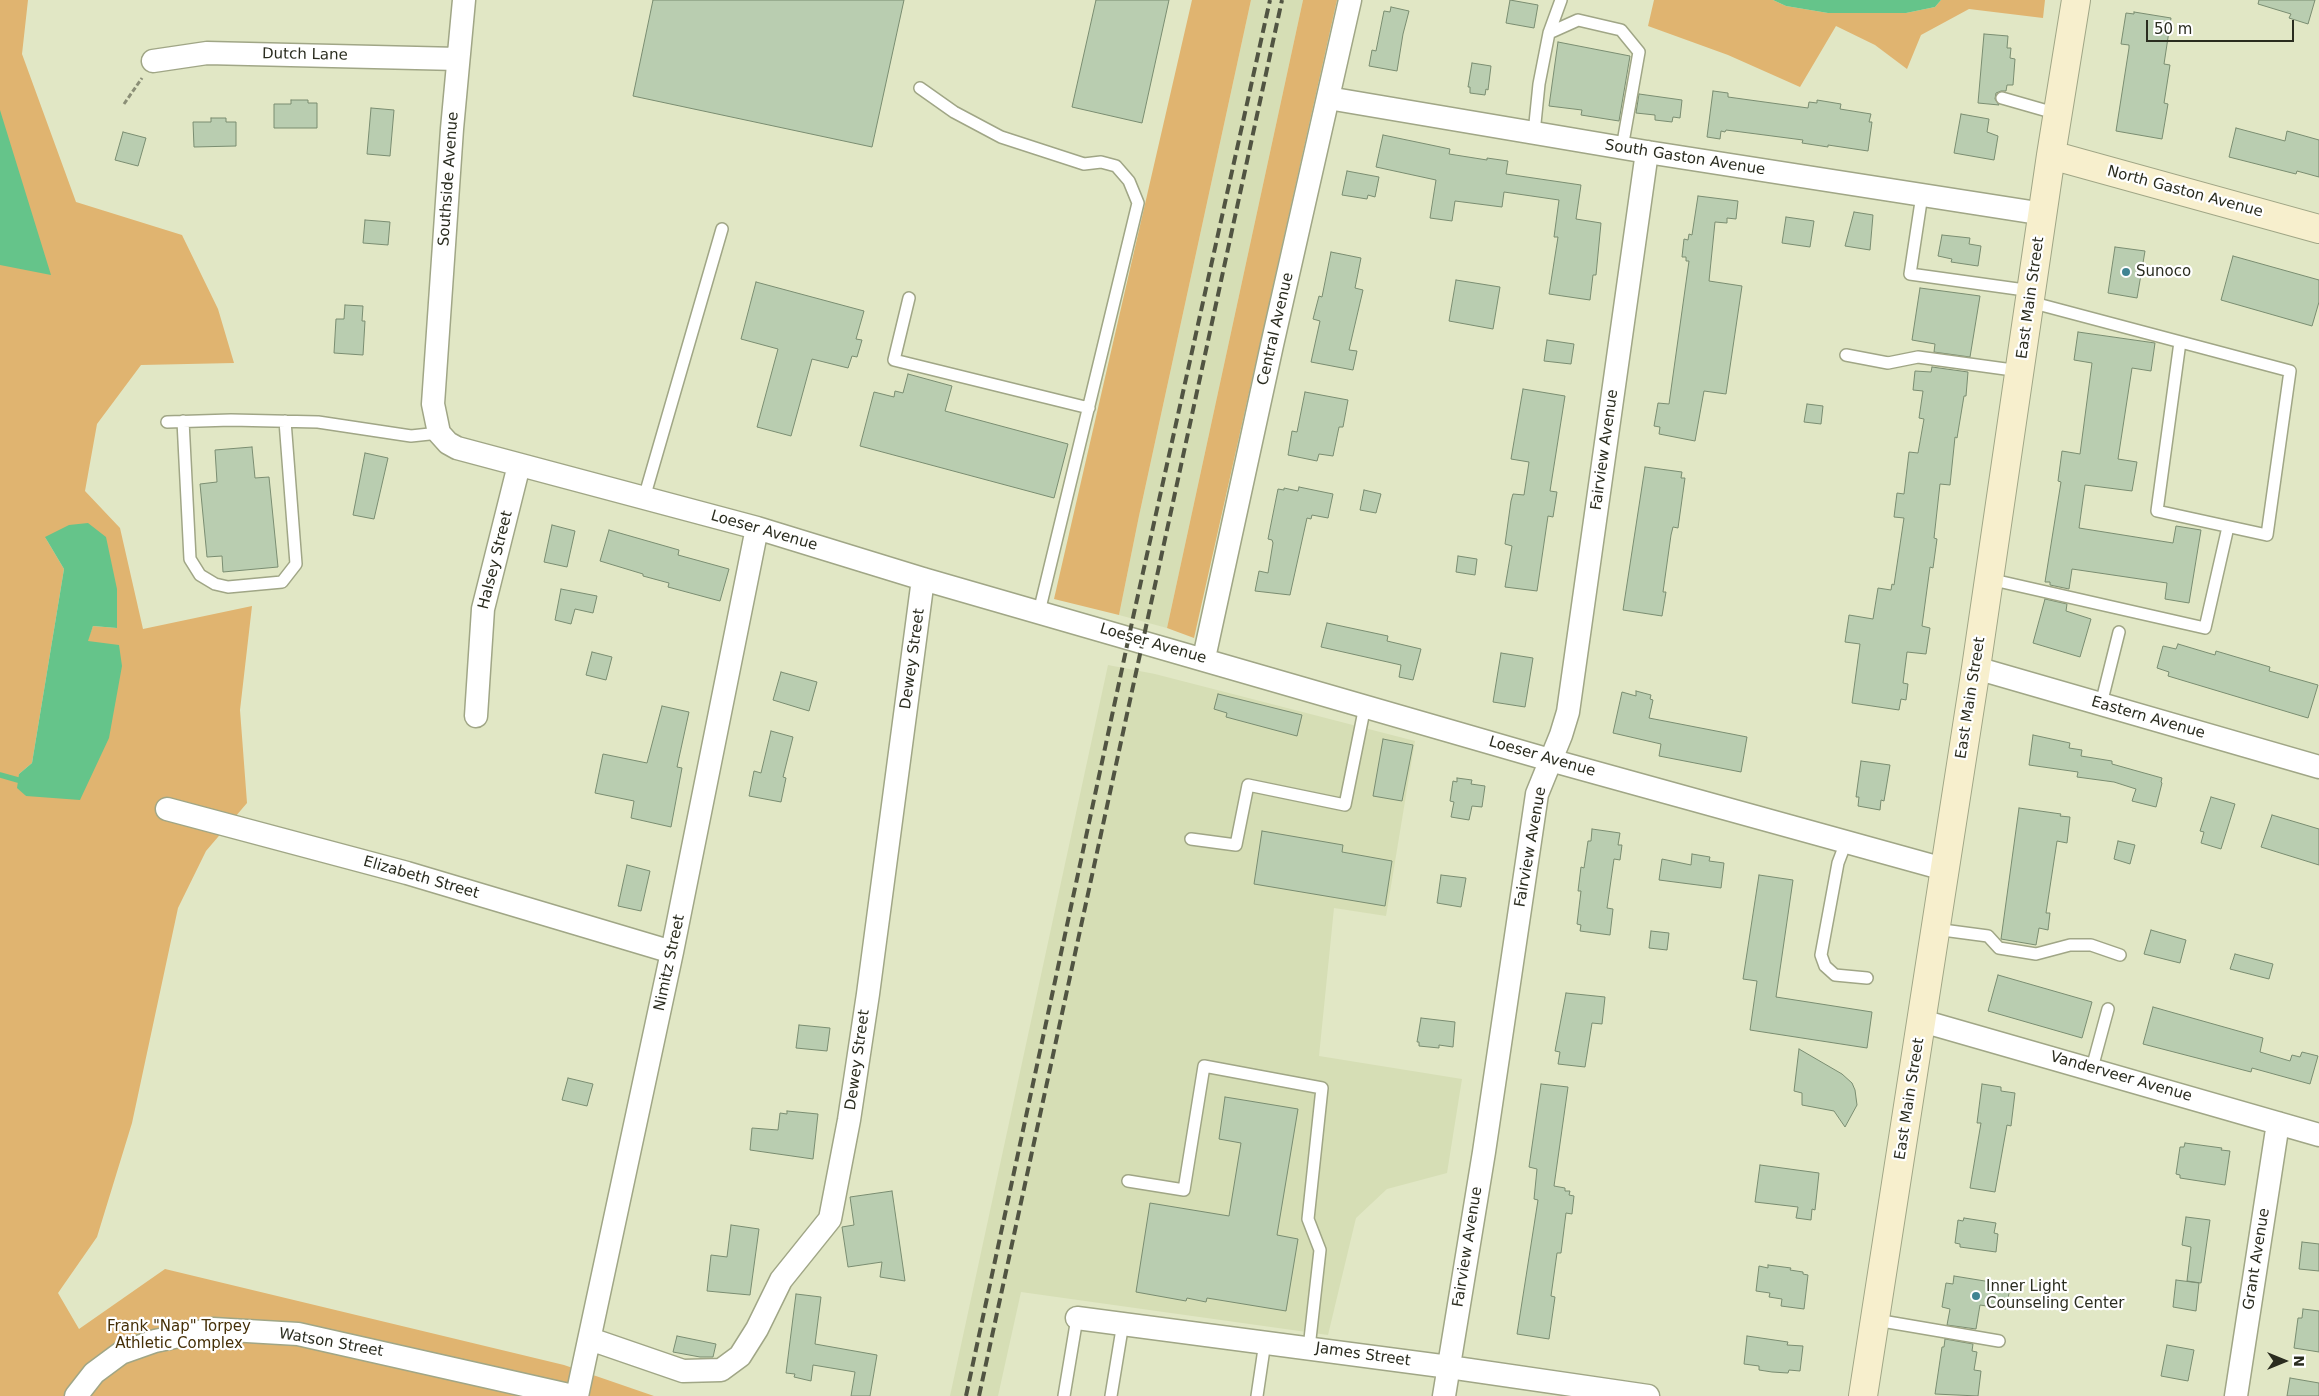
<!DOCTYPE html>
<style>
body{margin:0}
#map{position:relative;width:2319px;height:1396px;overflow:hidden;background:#e1e7c5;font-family:"DejaVu Sans",sans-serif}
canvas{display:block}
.north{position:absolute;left:2259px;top:1336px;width:50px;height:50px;-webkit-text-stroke:4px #fff;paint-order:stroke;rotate:90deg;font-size:14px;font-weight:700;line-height:20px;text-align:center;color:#2a2c1f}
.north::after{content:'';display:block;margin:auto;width:18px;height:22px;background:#2a2c1f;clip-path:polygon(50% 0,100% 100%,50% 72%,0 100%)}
.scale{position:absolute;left:2146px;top:20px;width:148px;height:22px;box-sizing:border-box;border:2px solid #2a2c1f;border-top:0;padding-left:6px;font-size:15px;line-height:18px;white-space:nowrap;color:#2a2c1f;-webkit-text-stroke:4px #fff;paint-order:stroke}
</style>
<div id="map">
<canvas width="2319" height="1396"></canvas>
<div class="north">N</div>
<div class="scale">50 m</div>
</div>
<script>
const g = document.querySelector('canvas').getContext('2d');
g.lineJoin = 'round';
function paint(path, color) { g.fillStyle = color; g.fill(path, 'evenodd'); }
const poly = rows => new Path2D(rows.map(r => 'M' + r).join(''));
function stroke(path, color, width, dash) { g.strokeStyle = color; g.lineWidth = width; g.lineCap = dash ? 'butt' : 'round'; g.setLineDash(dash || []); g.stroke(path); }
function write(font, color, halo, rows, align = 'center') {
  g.font = font + ' "DejaVu Sans",sans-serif'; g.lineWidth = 4.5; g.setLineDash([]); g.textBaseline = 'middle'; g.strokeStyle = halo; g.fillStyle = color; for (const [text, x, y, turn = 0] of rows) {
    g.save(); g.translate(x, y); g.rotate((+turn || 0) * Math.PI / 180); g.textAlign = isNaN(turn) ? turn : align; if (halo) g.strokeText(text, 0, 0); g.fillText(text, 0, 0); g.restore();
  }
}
const built = poly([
 [1251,0,1303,0,1167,628,1119,615,1139,516],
 [1108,665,1155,674,1415,741,1386,916,1334,908,1319,1056,1462,1079,1447,1173,1387,1189,1356,1218,1328,1335,1021,1292,998,1396,950,1396]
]);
const green = poly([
 [0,0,28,0,22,54,76,202,182,235,218,309,234,363,141,365,97,424,85,491,120,528,143,629,252,606,240,710,247,803,206,851,178,908,132,1123,97,1237,58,1293,79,1329,165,1269,564,1365,654,1396,0,1396],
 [45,537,117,628,93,626,26,796,19,774,32,763,64,569],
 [1192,0,1251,0,1139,516,1119,615,1054,599],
 [1303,0,1337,0,1194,638,1167,628],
 [1654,0,1773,0,1786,6,1828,13,1906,13,1935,7,1941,0,2045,0,2043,18,1969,9,1921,35,1907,69,1875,45,1836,26,1800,87,1728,55,1648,26]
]);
const water = poly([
 [1773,0,1941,0,1935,7,1906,13,1828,13,1786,6],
 [0,110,51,275,0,265],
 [88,523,106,537,117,589,117,628,93,626,88,641,119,645,122,666,109,738,80,800,26,796,17,788,19,774,32,763,64,569,45,537,69,525]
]);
const stream = poly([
 [0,775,18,780]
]);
const building = poly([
 [653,0,904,0,872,147,633,96,653,0],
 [1096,0,1169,0,1142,123,1072,107,1096,0],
 [1510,0,1538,5,1534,28,1506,23,1510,0],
 [2259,0,2315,0,2308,24,2289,18,2291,14,2258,4,2259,0],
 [1391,7,1409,11,1403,34,1397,71,1369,66,1372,50,1376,51,1384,11,1390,12,1391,7],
 [2134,12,2171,18,2164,64,2170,65,2164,103,2168,104,2162,139,2116,131,2129,48,2129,45,2121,44,2126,13,2134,14,2134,12],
 [1984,34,2008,36,2007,48,2011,48,2010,58,2015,59,2013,85,2007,85,2006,91,2001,91,1996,93,1995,99,1999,105,1978,103,1984,34],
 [1558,42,1630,56,1619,121,1581,115,1582,110,1549,106,1558,42],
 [1472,63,1491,66,1488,90,1486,89,1485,95,1470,93,1470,87,1468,87,1472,63],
 [1713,91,1728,93,1728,97,1808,108,1809,102,1817,103,1817,100,1841,104,1840,109,1871,114,1869,122,1872,122,1868,151,1828,145,1828,147,1802,143,1803,140,1726,130,1725,132,1721,131,1720,139,1707,137,1713,91],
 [1639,94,1682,100,1680,118,1673,117,1672,122,1655,120,1655,115,1636,113,1639,94],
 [291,100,308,100,308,103,317,103,317,128,274,128,274,104,291,104,291,100],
 [371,108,394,110,390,156,367,154,371,108],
 [1961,114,1989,119,1987,132,1998,136,1994,160,1954,153,1961,114],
 [211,118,226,118,226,122,236,122,236,146,194,147,193,122,211,122,211,118],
 [2236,128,2285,141,2287,131,2319,140,2319,177,2297,171,2296,174,2229,157,2236,128],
 [123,132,146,138,138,166,115,160,123,132],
 [1383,135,1450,149,1449,154,1487,160,1487,158,1508,161,1506,174,1581,185,1576,219,1601,223,1596,275,1593,275,1590,300,1549,294,1558,237,1554,237,1559,200,1504,192,1502,207,1455,201,1452,221,1430,218,1436,180,1376,167,1383,135],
 [1347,171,1379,177,1375,197,1368,195,1367,199,1342,195,1347,171],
 [1698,196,1738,201,1736,219,1727,218,1727,223,1715,222,1709,281,1742,286,1726,394,1704,391,1695,441,1659,434,1660,427,1654,426,1658,403,1669,404,1689,261,1686,261,1686,257,1682,257,1684,239,1688,240,1689,234,1692,235,1698,196],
 [1854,212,1873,215,1870,250,1845,246,1854,212],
 [1786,217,1814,221,1810,247,1782,243,1786,217],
 [365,220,390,222,388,245,363,243,365,220],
 [1942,235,1970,238,1969,244,1981,246,1978,266,1951,262,1952,259,1938,256,1942,235],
 [2115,247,2145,251,2137,298,2108,293,2115,247],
 [1331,252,1361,258,1355,288,1363,290,1349,350,1357,351,1353,370,1311,362,1320,321,1313,319,1319,296,1322,297,1331,252],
 [2233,256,2319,280,2319,302,2312,326,2221,300,2233,256],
 [1456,280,1500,287,1493,329,1449,321,1456,280],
 [756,282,864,311,856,339,862,340,857,357,852,356,848,368,812,359,791,436,757,427,778,349,741,339,756,282],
 [1920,288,1980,296,1970,357,1934,352,1935,344,1912,340,1920,288],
 [345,305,363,306,362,321,365,321,363,355,334,353,336,319,344,319,345,305],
 [2078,332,2155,343,2151,371,2132,368,2118,459,2137,462,2132,491,2085,485,2079,528,2173,543,2176,526,2201,530,2189,603,2165,599,2167,583,2072,569,2069,589,2050,585,2050,582,2045,582,2061,482,2058,481,2062,451,2080,454,2092,363,2074,360,2078,332],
 [1547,340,1574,344,1571,364,1544,361,1547,340],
 [1932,367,1968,372,1966,396,1964,396,1957,438,1955,437,1950,485,1940,484,1934,538,1937,539,1933,568,1930,567,1922,626,1930,628,1926,654,1907,652,1903,683,1908,684,1906,700,1901,699,1899,710,1852,703,1860,644,1845,642,1849,615,1873,619,1878,588,1891,590,1892,584,1894,585,1904,518,1894,517,1897,493,1904,494,1909,452,1918,453,1924,419,1919,418,1923,391,1913,390,1915,371,1931,372,1932,367],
 [908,374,952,386,945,411,1068,444,1054,498,860,446,874,392,894,397,895,391,903,393,908,374],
 [1523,389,1565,396,1550,491,1557,492,1553,517,1548,516,1537,591,1505,587,1512,546,1505,544,1511,501,1513,494,1524,495,1529,462,1511,459,1523,389],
 [1305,392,1348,400,1343,427,1339,427,1333,456,1319,454,1317,461,1288,455,1292,431,1297,432,1305,392],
 [1807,404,1823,406,1821,424,1804,422,1807,404],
 [252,447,255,478,269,477,278,567,223,572,222,556,207,557,200,484,217,482,215,450,252,447],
 [365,453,388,458,374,519,353,515,365,453],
 [1645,467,1682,472,1681,478,1685,478,1678,528,1673,527,1671,535,1663,592,1666,592,1662,616,1623,610,1645,467],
 [1299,487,1333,494,1328,518,1312,515,1311,519,1307,518,1290,595,1255,591,1259,571,1268,573,1273,543,1272,540,1268,539,1278,489,1284,490,1284,488,1298,491,1299,487],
 [1364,490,1381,494,1376,513,1360,510,1364,490],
 [552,525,575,531,567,567,544,562,552,525],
 [609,530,679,550,678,555,729,569,720,601,668,587,669,583,643,576,643,574,600,561,609,530],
 [1458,556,1477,559,1475,575,1456,572,1458,556],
 [561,589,597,596,593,613,575,609,571,624,555,620,561,589],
 [2045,599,2067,604,2066,611,2091,619,2080,657,2033,643,2045,599],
 [1327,623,1388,636,1387,641,1421,649,1413,680,1399,677,1401,665,1321,647,1327,623],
 [2178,644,2215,655,2216,651,2270,667,2269,671,2318,685,2308,718,2168,676,2169,672,2157,668,2163,646,2176,649,2178,644],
 [592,652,612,657,606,680,586,675,592,652],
 [1501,653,1533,658,1525,707,1493,702,1501,653],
 [781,672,817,682,809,711,773,700,781,672],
 [1636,691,1651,695,1650,699,1653,700,1649,718,1747,737,1741,772,1659,756,1661,744,1613,733,1622,692,1636,696,1636,691],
 [1218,694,1302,715,1297,736,1226,717,1227,713,1214,709,1218,694],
 [662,706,689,712,677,767,682,768,671,827,631,818,634,801,595,793,603,754,647,763,662,706],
 [771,731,793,737,783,777,786,778,781,802,749,796,754,771,761,773,771,731],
 [2033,735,2070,743,2069,748,2082,750,2081,756,2112,761,2112,764,2162,778,2161,782,2162,783,2156,807,2132,801,2136,789,2114,782,2077,777,2078,772,2029,765,2033,735],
 [1383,739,1413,745,1402,801,1373,796,1383,739],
 [1861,761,1890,765,1884,801,1881,800,1880,810,1858,806,1859,797,1856,797,1861,761],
 [1457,778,1472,780,1471,784,1485,786,1482,807,1472,806,1469,820,1451,817,1454,802,1450,801,1453,781,1457,782,1457,778],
 [2211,797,2235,804,2221,849,2201,843,2204,832,2200,831,2211,797],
 [2019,808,2061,814,2060,816,2070,817,2067,843,2057,841,2046,913,2050,913,2048,930,2039,928,2036,945,2001,939,2019,808],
 [2272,815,2319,829,2319,865,2261,847,2272,815],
 [1592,829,1620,833,1618,845,1622,845,1620,860,1614,859,1607,908,1613,909,1610,935,1580,931,1581,925,1577,924,1581,891,1578,891,1581,867,1584,868,1588,841,1591,841,1592,829],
 [1262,831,1343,845,1342,852,1392,861,1385,906,1254,884,1262,831],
 [2118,841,2135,845,2130,864,2114,859,2118,841],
 [1692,854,1710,857,1709,861,1724,863,1721,888,1659,880,1662,859,1691,865,1692,854],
 [627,865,650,871,641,911,618,906,627,865],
 [1441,875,1466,878,1461,907,1437,903,1441,875],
 [1759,875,1793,880,1776,997,1872,1012,1867,1048,1750,1030,1757,981,1743,979,1759,875],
 [2151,930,2186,940,2180,963,2144,954,2151,930],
 [1651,931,1669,933,1667,950,1649,948,1651,931],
 [2235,954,2273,964,2269,979,2230,969,2235,954],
 [1998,975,2092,1002,2082,1038,1988,1011,1998,975],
 [1566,993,1605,997,1602,1024,1592,1023,1585,1067,1558,1064,1560,1052,1555,1051,1566,993],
 [2153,1007,2263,1038,2260,1052,2290,1061,2292,1055,2300,1057,2302,1052,2318,1056,2310,1084,2252,1068,2251,1072,2143,1044,2153,1007],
 [1421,1018,1455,1022,1453,1047,1439,1045,1439,1048,1419,1046,1419,1042,1417,1042,1421,1018],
 [799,1025,830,1028,827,1051,796,1048,799,1025],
 [1799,1049,1842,1074,1852,1083,1855,1090,1857,1105,1845,1127,1834,1111,1802,1105,1802,1093,1794,1091,1799,1049],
 [568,1078,593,1084,587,1106,562,1100,568,1078],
 [1541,1084,1568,1087,1554,1186,1565,1188,1565,1191,1570,1191,1569,1195,1574,1196,1572,1214,1566,1213,1561,1253,1557,1253,1551,1296,1555,1297,1549,1339,1517,1334,1538,1200,1534,1199,1537,1169,1529,1167,1541,1084],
 [1982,1084,2001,1087,2001,1091,2015,1093,2011,1126,2007,1125,1995,1192,1970,1188,1981,1123,1977,1123,1982,1084],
 [1225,1097,1298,1109,1277,1235,1298,1239,1286,1311,1207,1298,1206,1302,1187,1298,1186,1301,1136,1292,1150,1203,1229,1216,1241,1143,1219,1139,1225,1097],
 [787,1111,818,1114,813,1159,750,1150,752,1128,778,1130,780,1113,787,1114,787,1111],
 [2185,1143,2222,1148,2221,1150,2230,1151,2225,1185,2180,1178,2180,1175,2176,1174,2180,1147,2184,1147,2185,1143],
 [1760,1165,1819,1173,1815,1210,1812,1209,1811,1220,1796,1218,1798,1207,1755,1202,1760,1165],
 [892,1191,905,1281,880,1277,882,1262,848,1267,842,1227,854,1225,850,1197,892,1191],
 [2186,1217,2210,1220,2201,1283,2187,1281,2191,1247,2182,1245,2186,1217],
 [1964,1218,1996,1223,1994,1233,1998,1234,1996,1252,1960,1247,1960,1244,1955,1243,1958,1220,1963,1221,1964,1218],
 [731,1225,759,1229,750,1295,707,1291,711,1255,727,1257,731,1225],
 [2302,1242,2319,1244,2319,1271,2299,1269,2302,1242],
 [1768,1265,1791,1268,1790,1270,1803,1272,1803,1274,1808,1275,1804,1309,1781,1306,1782,1299,1769,1297,1770,1293,1756,1291,1759,1266,1768,1268,1768,1265],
 [1954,1276,1991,1282,1990,1285,2010,1288,2006,1309,1980,1305,1976,1329,1947,1325,1950,1309,1942,1307,1946,1283,1953,1284,1954,1276],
 [2176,1280,2199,1283,2196,1311,2173,1307,2176,1280],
 [796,1294,821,1297,815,1344,877,1355,870,1396,851,1396,855,1372,813,1365,811,1381,794,1377,795,1374,786,1373,796,1294],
 [2303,1309,2319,1311,2319,1352,2294,1348,2298,1318,2302,1318,2303,1309],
 [677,1336,716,1344,713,1357,700,1357,673,1352,677,1336],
 [1747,1336,1788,1342,1787,1345,1803,1346,1800,1371,1789,1370,1788,1373,1772,1372,1759,1370,1759,1366,1744,1364,1747,1336],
 [1945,1339,1973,1344,1972,1351,1977,1352,1974,1370,1981,1371,1978,1396,1935,1394,1942,1347,1944,1347,1945,1339],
 [2167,1345,2194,1350,2188,1381,2161,1376,2167,1345],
 [2290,1378,2319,1383,2319,1396,2287,1396,2290,1378]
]);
const path = poly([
 [124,104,142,78]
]);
const lane = poly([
 [1549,33,1561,0],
 [920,88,954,112,1001,137,1084,164,1101,162,1116,166,1129,181,1138,203,1039,612],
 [2002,98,2058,114],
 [1534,133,1539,84,1549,33,1578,20,1621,30,1639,52,1622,148],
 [1922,195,1910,274,2032,291],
 [909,298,894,360,1089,408],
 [2030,302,2290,371,2267,535,2157,511,2180,342],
 [1846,355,1888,363,1918,357,2020,371],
 [183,421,190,559,200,575,215,584,228,587,282,582,296,564,285,421],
 [167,422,231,420,318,422,411,436,439,433],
 [644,498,722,229],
 [1989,579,2205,628,2228,527],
 [2101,704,2119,632],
 [1191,839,1236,845,1248,785,1345,805,1365,706],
 [1846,842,1838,863,1821,955,1825,966,1835,975,1867,978],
 [1935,929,1988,936,1999,948,2036,954,2070,945,2091,945,2120,955],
 [2092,1068,2108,1009],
 [1128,1181,1184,1190,1204,1066,1322,1088,1308,1219,1320,1250,1309,1348],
 [1876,1320,1999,1341],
 [1064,1396,1077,1318],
 [1111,1396,1123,1323],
 [1257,1396,1265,1342]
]);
const street = poly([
 [464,0,452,129,433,404,439,433,448,443,457,448,757,528,923,579,1550,760,1944,869],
 [153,61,207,53,458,59],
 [1328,98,1647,152,2044,214],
 [1204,658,1272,345,1350,0],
 [1976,668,2319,767],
 [476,716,483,609,519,465],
 [167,809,407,873,672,952],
 [1922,1021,2319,1135],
 [1077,1318,1449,1367,1648,1396],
 [590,1339,683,1371,721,1370,740,1356,757,1329,781,1280,830,1219,849,1120,868,994,923,579],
 [76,1396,94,1373,121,1353,155,1341,213,1329,298,1334,573,1396],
 [577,1396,672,952,757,528],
 [1444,1396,1484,1152,1537,794,1561,735,1568,712,1647,152],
 [2236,1396,2278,1123]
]);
const secondary = poly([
 [2051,155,2319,229],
 [1863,1396,1976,668,2051,155,2076,0]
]);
const rail = poly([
 [966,1396,1134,613,1270,0],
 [979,1396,1282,0]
]);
const markers = [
 [2126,272,5,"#408492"],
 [1976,1296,5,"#408492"]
];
const streetNames = [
 ["Dutch Lane",305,55,1],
 ["South Gaston Avenue",1685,158,9],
 ["Southside Avenue",449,179,-86],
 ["North Gaston Avenue",2185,192,15],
 ["East Main Street",2031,298,-82],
 ["Central Avenue",1276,329,-77],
 ["Fairview Avenue",1605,450,-82],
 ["Loeser Avenue",764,531,16],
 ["Halsey Street",496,560,-76],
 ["Loeser Avenue",1153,644,16],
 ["Dewey Street",913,659,-82],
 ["East Main Street",1971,698,-81],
 ["Eastern Avenue",2148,718,16],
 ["Loeser Avenue",1542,757,16],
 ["Fairview Avenue",1531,847,-80],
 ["Elizabeth Street",421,878,16],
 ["Nimitz Street",670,963,-78],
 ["Dewey Street",858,1060,-82],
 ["Vanderveer Avenue",2121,1077,16],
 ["East Main Street",1910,1099,-81],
 ["Fairview Avenue",1468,1247,-81],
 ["Grant Avenue",2257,1259,-81],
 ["Watson Street",331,1343,10],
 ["James Street",1363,1355,8]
];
const poiNames = [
 ["Sunoco",2136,272],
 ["Inner Light",1986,1287],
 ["Counseling Center",1986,1304]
];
const parkNames = [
 ["Frank \"Nap\" Torpey",179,1327],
 ["Athletic Complex",179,1344]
];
paint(built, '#d6deb5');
paint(green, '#e0b470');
paint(water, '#65c48a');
stroke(stream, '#65c48a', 5.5);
paint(building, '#b9cdb0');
stroke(building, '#7a8d71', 1);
stroke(lane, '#a0a686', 14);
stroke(street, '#a0a686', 25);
stroke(secondary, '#a0a686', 30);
stroke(path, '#8b8f77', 3, [5, 2.5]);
stroke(lane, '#fff', 11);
stroke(street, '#fff', 22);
stroke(secondary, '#f7efcd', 28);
stroke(rail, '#515442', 4, [10, 5]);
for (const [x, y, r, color] of markers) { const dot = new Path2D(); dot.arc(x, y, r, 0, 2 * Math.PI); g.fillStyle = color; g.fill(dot); stroke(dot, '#fff', 2); }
write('15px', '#2a2c1f', '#fff', streetNames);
write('15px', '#2a2c1f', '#fff', poiNames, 'left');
write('15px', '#452f07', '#fff', parkNames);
</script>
